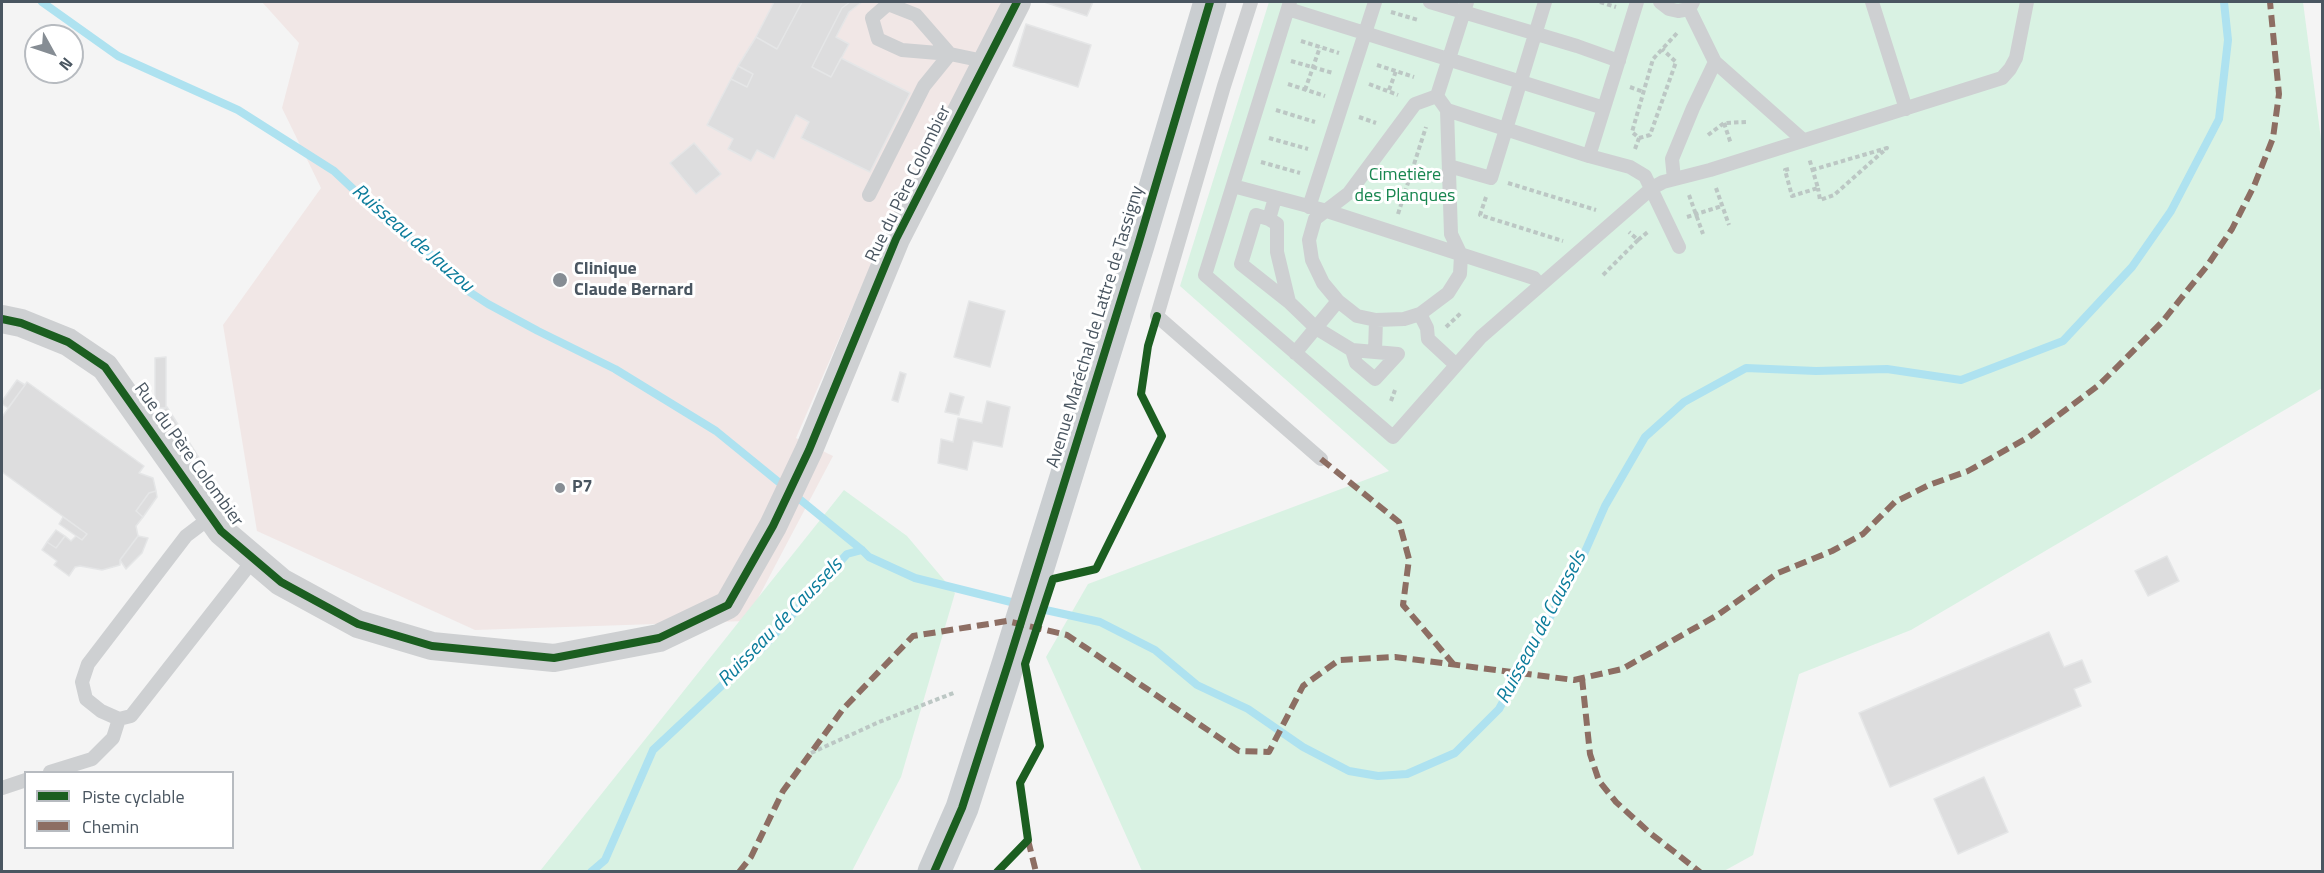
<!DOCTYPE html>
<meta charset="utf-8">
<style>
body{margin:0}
#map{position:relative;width:2324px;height:873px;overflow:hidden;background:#f4f4f4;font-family:"Titillium Web",sans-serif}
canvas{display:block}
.frame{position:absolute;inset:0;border:3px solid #4a5661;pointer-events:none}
.legend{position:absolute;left:24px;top:771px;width:210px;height:78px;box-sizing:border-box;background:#fff;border:2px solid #b7bbc0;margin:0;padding:8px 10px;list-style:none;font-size:18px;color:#4a5661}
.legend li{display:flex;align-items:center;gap:12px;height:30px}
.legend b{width:30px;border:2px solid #b7bbc0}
.north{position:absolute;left:24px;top:24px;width:60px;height:60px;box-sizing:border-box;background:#fff;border:2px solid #b7bbc0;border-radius:50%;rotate:130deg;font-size:16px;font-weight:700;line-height:24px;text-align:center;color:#4a5661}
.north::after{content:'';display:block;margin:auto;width:21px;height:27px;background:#868d94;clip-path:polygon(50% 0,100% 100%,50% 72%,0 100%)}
</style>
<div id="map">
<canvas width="2324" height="873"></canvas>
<div class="frame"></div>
<ul class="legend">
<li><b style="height:8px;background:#1b5e20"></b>Piste cyclable</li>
<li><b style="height:8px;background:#8d6e63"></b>Chemin</li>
</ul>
<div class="north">N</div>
</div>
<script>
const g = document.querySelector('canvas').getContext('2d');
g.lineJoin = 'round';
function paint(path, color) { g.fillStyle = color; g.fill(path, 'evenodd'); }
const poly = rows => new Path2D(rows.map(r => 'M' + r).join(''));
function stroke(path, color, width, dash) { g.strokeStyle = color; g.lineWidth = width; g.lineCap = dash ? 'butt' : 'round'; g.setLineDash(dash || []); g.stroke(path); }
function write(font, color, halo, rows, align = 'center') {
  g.font = font + ' "Titillium Web",sans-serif'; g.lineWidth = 6; g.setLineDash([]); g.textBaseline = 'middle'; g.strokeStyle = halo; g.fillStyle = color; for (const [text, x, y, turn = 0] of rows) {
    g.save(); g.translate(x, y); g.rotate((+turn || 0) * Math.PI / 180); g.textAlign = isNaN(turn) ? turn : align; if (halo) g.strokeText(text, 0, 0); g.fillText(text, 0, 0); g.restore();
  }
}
const medical = poly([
 [262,2,1004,2,884,235,796,438,833,456,746,621,475,630,257,531,223,325,321,188,282,108,299,43]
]);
const green = poly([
 [1269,2,2303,2,2322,147,2322,388,1911,630,1799,674,1753,855,1724,871,1142,871,1046,657,1088,584,1389,471,1180,286],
 [844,490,907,536,955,593,901,777,852,871,540,871]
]);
const stream = poly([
 [42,2,118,56,238,110,334,171,385,219,452,271,465,289,488,304,538,331,615,369,716,431,862,550,869,557,915,578,1019,604],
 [1032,607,1100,622,1155,650,1197,685,1248,709,1303,747,1349,771,1378,776,1407,774,1455,753,1499,709,1580,563,1605,506,1645,437,1684,402,1746,368,1816,371,1887,369,1961,380,2063,341,2132,267,2171,211,2219,119,2228,40,2224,2],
 [591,872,605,860,653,750,764,646,847,554,862,550]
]);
const building = poly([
 [774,2,802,2,777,49,756,37,774,2],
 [802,2,850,2,842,8,812,67,831,77,841,58,910,93,870,172,801,138,809,122,796,115,774,159,757,150,751,161,728,149,733,139,707,125,731,79,747,87,753,74,738,66,756,37,777,49,802,2],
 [850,2,862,2,849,12,836,37,849,44,831,77,812,67,842,8,850,2],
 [1044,2,1093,2,1087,16,1044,2],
 [1026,24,1091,45,1078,87,1013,66,1026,24],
 [738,66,753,74,747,87,731,79,738,66],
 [694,143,721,174,696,194,670,163,694,143],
 [969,301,1005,311,990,367,954,357,969,301],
 [166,357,166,408,155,408,155,358,166,357],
 [900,372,906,374,898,402,892,400,900,372],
 [17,380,25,385,8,408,2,404,2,401,17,380],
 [27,382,144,466,139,473,153,478,156,491,149,493,136,511,143,517,136,526,138,536,120,560,120,565,102,570,80,566,75,567,69,576,54,565,57,561,42,550,47,542,56,548,65,536,71,541,76,536,82,540,87,534,2,472,2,417,27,382],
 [950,393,964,397,959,415,945,412,950,393],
 [987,401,1010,407,1002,447,973,441,967,470,938,463,941,439,953,442,958,418,982,423,987,401],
 [167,407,201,461,190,468,156,415,167,407],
 [156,491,157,497,143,517,136,511,149,493,156,491],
 [63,517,87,534,82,540,59,524,63,517],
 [56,530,65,536,56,548,47,542,56,530],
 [138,536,148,538,142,553,126,569,120,560,138,536],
 [2167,556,2179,581,2148,596,2135,571,2167,556],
 [2049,632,2064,667,2082,660,2091,682,2074,689,2081,706,1890,787,1859,713,2049,632],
 [1984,777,2008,832,1958,854,1934,799,1984,777]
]);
const path = poly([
 [1600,2,1616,7],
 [1391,12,1418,20],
 [1301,41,1339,53],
 [1291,61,1333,73],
 [1377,65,1414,77],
 [1288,84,1325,96],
 [1369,84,1398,95],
 [1630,87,1644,92],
 [1305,90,1320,47],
 [1389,90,1396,71],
 [1276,110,1315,122],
 [1359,117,1376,123],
 [1724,123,1731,144],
 [1708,135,1724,123,1746,122],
 [1269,138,1308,149],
 [1639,138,1650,135,1676,62,1662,49],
 [1635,149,1639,138,1632,132,1653,59,1678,32],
 [1261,162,1300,173],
 [1789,169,1785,170,1792,196,1818,188,1809,158],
 [1812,170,1887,148,1834,195,1820,200,1818,188],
 [1508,183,1596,210],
 [1716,188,1729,225],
 [1689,195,1703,234],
 [1486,197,1480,215,1563,241],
 [1398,214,1426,127],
 [1687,217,1722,206],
 [1638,240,1649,231],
 [1603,275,1638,240,1629,232],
 [1446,327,1462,312],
 [1391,401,1395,390],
 [811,753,879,722,956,692]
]);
const service = poly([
 [1251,2,1224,86,1157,316,1321,459],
 [1290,2,1205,275,1393,437,1481,337,1652,188,1663,182,1710,170,2002,78,2010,69,2016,58,2027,2],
 [1430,2,1577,46,1619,61],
 [1660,2,1669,9,1678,11,1689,9,1693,2],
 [1872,2,1906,109],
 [888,4,916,15,950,54,902,50,878,39,872,18,888,4],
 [1288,9,1604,108],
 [1689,9,1715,62,1803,140],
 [1437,96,1447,110,1451,234,1461,255,1460,274,1448,293,1420,314,1404,319,1376,320,1357,316,1338,301,1323,283,1312,260,1309,240,1315,219,1349,193,1415,104,1437,96],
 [1437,96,1467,2],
 [1447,110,1589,156,1637,2],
 [1589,156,1630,167,1645,176,1679,247],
 [1449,166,1491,178,1545,2],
 [1674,179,1672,159,1693,108,1715,62],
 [1233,186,1327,211,1534,278,1540,285],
 [869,195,924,86,950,54,974,59,985,65],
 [1275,198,1269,219,1277,224,1277,252,1289,302,1316,328,1352,350,1398,354,1375,379,1356,363,1352,350],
 [1309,207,1375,2],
 [1269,219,1256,215,1241,264,1289,302],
 [1420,314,1427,328,1428,339,1456,365],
 [1375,351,1376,320],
 [1295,353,1338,301],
 [211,517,186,536,88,664,82,682,86,699,101,711,119,719,131,716,254,559],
 [50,772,92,759,113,738,119,719],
 [2,788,26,780]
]);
const minor = poly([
 [2,319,21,323,68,342,105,367,221,531,281,582,358,624,432,646,554,658,659,638,728,605,773,526,809,450,896,239,1017,2]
]);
const primary = poly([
 [934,872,962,808,1009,661,1138,245,1210,2]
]);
const quiet = poly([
 [1321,459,1399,522,1409,559,1403,605,1455,666],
 [1582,678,1590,754,1599,781,1616,802,1650,833,1700,872],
 [1028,840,1036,872],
 [739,872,751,857,783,791,843,709,913,636,1007,621,1067,635,1239,751,1269,752,1303,686,1339,660,1395,657,1574,680,1622,669,1716,616,1778,573,1832,551,1863,534,1895,502,1929,485,1968,471,2029,437,2099,385,2162,322,2207,266,2232,229,2254,186,2273,138,2279,94,2270,2]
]);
const cycleway = poly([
 [2,319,21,323,68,342,105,367,221,531,281,582,358,624,432,646,554,658,659,638,728,605,773,526,809,450,896,239,1017,2],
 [934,872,962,808,1009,661,1138,245,1210,2],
 [997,872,1028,840,1020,783,1040,746,1025,664,1053,579,1096,569,1162,436,1141,394,1148,346,1157,316]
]);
const markers = [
 [560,280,8,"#868d94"],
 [560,488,6,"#868d94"]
];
const parkNames = [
 ["Cimetière",1405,176],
 ["des Planques",1405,197]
];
const streetNames = [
 ["Rue du Père Colombier",909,184,-64],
 ["Avenue Maréchal de Lattre de Tassigny",1096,327,-73],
 ["Rue du Père Colombier",188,455,54]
];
const poiNames = [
 ["Clinique",574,270],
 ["Claude Bernard",574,291],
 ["P7",572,488]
];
const waterNames = [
 ["Ruisseau de Jauzou",412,239,41],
 ["Ruisseau de Caussels",781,623,-46],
 ["Ruisseau de Caussels",1542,628,-62]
];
paint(medical, '#f1e7e6');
paint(green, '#d9f2e3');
stroke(stream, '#aee2f0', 8);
paint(building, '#ddddde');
stroke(building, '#e5e6e7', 1.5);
stroke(path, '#bcc7c4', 4, [4.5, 3]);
stroke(service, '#ced0d2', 14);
stroke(minor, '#ced0d2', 28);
stroke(primary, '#caced1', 33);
stroke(quiet, '#8d6e63', 6, [12, 6]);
stroke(cycleway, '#1b5e20', 8);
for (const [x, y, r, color] of markers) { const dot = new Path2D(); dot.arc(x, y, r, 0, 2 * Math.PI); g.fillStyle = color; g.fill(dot); stroke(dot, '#fff', 2); }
write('18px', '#17864f', '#fff', parkNames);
write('18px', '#4a5661', '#fff', streetNames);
write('bold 18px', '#4a5661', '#fff', poiNames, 'left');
write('italic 20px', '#0c7c9b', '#fff', waterNames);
</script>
